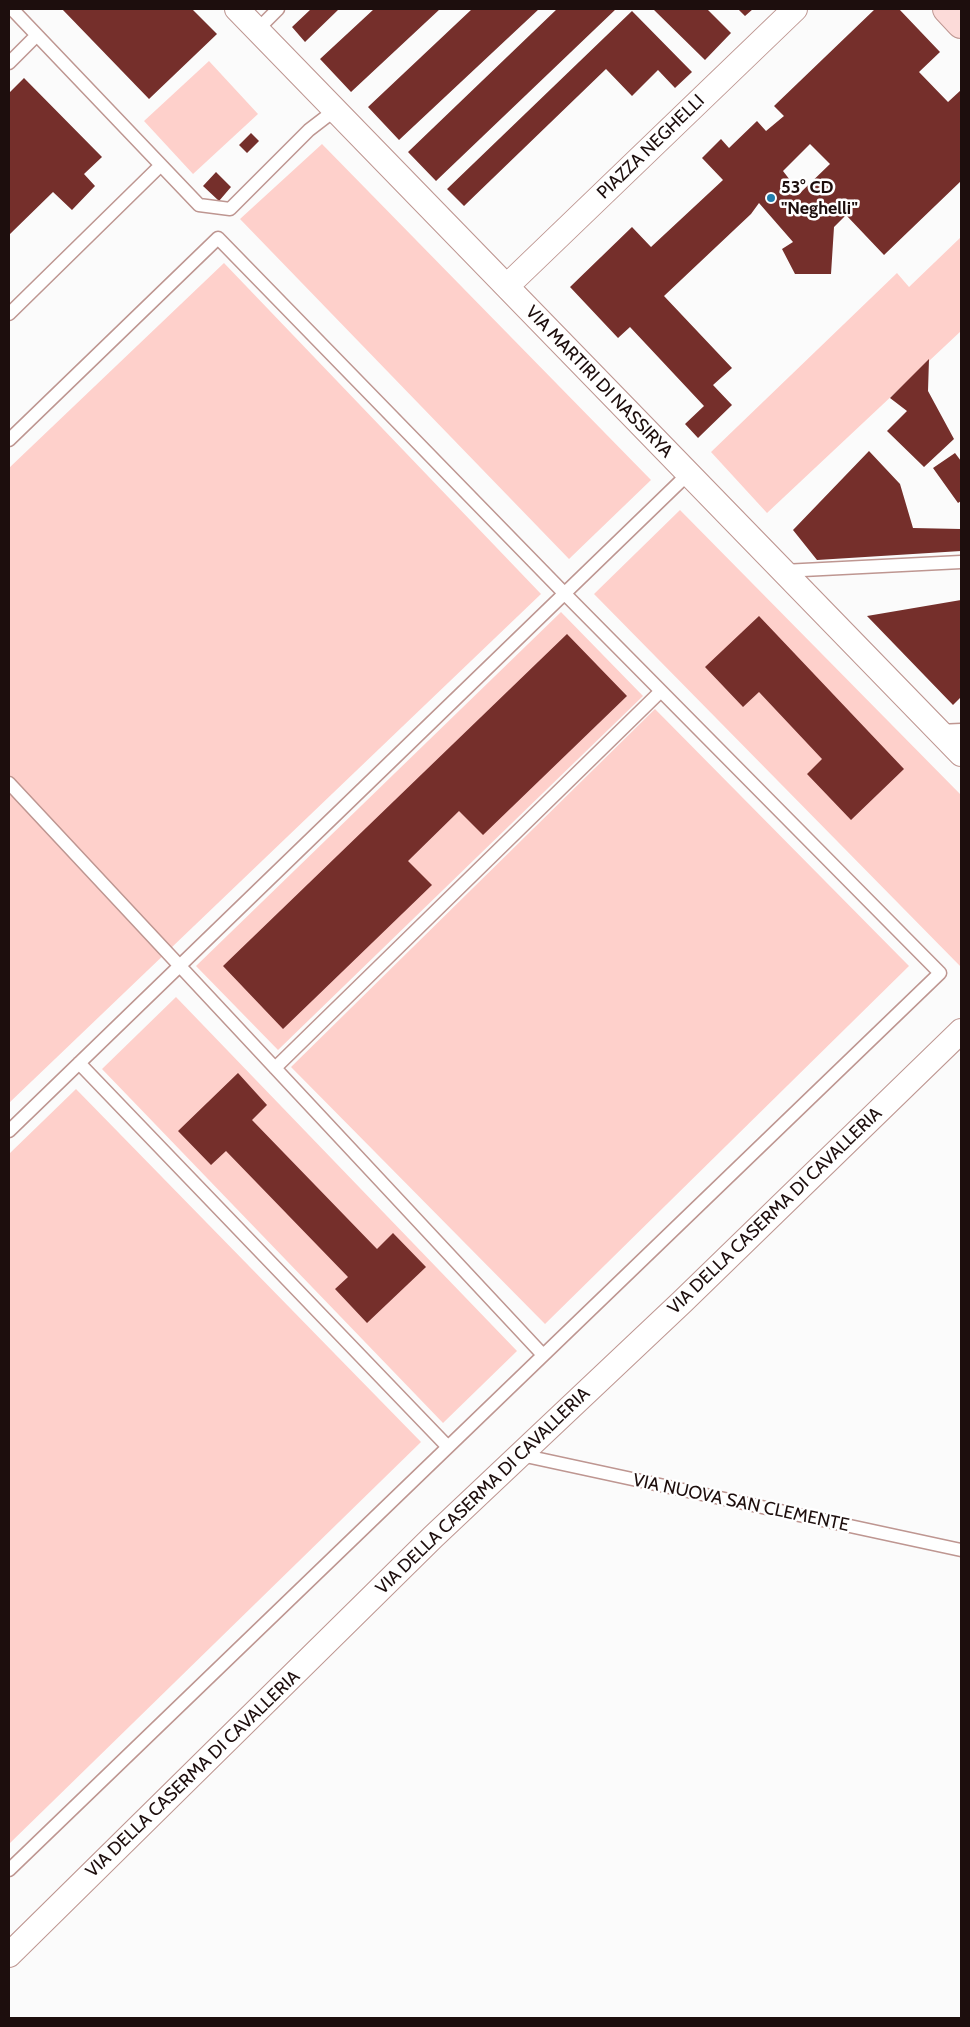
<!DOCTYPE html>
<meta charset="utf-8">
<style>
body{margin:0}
#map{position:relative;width:970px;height:2027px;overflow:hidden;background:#fbfbfb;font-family:Cabin,sans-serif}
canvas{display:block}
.frame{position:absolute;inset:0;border:10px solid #1d0e0d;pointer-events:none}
</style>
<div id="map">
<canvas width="970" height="2027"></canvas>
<div class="frame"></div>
</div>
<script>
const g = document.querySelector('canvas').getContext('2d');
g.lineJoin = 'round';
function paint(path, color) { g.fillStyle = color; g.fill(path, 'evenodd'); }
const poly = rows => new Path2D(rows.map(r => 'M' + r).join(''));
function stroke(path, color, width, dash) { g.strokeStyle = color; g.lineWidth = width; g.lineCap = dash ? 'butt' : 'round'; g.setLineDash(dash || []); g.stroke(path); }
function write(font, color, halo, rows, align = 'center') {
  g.font = font + ' Cabin,sans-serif'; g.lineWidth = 5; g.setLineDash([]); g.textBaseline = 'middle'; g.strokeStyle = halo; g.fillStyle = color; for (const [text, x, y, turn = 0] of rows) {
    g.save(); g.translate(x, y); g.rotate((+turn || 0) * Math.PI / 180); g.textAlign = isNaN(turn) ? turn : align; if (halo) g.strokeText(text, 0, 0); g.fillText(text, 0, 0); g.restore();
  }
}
const green = poly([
 [209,61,258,114,193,174,144,121],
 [322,144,651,480,569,559,240,219],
 [961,237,961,331,767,513,711,452,897,273,909,287],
 [224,263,541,594,9,1103,9,468],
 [680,510,961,795,961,967,594,594],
 [561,612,643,696,278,1050,196,966],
 [655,709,909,966,545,1324,291,1067],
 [176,997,517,1351,443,1423,102,1069],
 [76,1089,421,1442,9,1844,9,1154]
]);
const building = poly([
 [62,9,192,9,217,34,149,99],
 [311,9,339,9,305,42,292,27],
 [374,9,440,9,351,92,320,59],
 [472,9,539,9,399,140,368,107],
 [557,9,616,9,436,181,408,152],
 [653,9,707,9,731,33,705,60],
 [738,9,753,9,745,16],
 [875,9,899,9,940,52,919,72,948,102,961,90,961,181,884,255,846,215,834,227,831,274,795,274,782,249,793,242,759,203,751,214,664,296,732,368,713,385,732,405,698,438,685,424,704,406,630,327,618,338,570,287,632,227,651,247,723,180,702,158,721,139,729,148,757,121,766,131,784,116,774,106],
 [810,144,830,164,800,193,783,171],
 [632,11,692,72,675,88,658,70,632,96,606,69,464,206,447,189],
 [24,78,102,157,84,174,95,186,72,210,53,192,9,235,9,93],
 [251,133,259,141,247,153,239,145],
 [216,172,231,187,219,201,203,186],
 [929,359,928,391,954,439,924,467,887,431,907,411,890,398],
 [869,451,900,484,913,528,961,529,961,551,817,560,793,530],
 [955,453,961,461,961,501,958,503,933,468],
 [961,600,961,697,953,705,867,616],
 [759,616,904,769,851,820,807,774,822,759,759,692,743,707,705,667],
 [567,634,627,696,483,835,459,811,408,861,432,885,283,1029,223,966],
 [238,1073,267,1105,252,1120,377,1249,393,1233,426,1267,367,1323,335,1289,348,1277,226,1151,211,1165,178,1131]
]);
const lane = poly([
 [12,9,199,205,230,209,309,130,335,110],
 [257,30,278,9],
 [9,63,37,35],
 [9,314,161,165],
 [9,440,218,238,565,594,940,973,9,1870],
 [783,571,961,562],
 [939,731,961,730],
 [9,783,543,1355],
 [79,1063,448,1447],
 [275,1068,661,691],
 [9,1131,688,474],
 [521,1455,961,1550]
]);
const street = poly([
 [237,9,961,754],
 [507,286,795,9],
 [9,1955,433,1537,682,1302,961,1031]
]);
const secondary = poly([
 [947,9,961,24]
]);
const markers = [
 [771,198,5,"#217dab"]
];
const streetNames = [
 ["PIAZZA NEGHELLI",651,147,-44],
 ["VIA MARTIRI DI NASSIRYA",599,382,46],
 ["VIA DELLA CASERMA DI CAVALLERIA",775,1211,-44],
 ["VIA DELLA CASERMA DI CAVALLERIA",483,1491,-44],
 ["VIA NUOVA SAN CLEMENTE",741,1503,12],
 ["VIA DELLA CASERMA DI CAVALLERIA",193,1774,-44]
];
const poiNames = [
 ["53° CD",781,188],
 ["\"Neghelli\"",781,209]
];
paint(green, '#fed0cb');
paint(building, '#752f2b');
stroke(lane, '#be9691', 15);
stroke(street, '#be9691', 26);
stroke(secondary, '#be9691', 30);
stroke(lane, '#fff', 12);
stroke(street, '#fff', 24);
stroke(secondary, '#fcdbd9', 28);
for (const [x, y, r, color] of markers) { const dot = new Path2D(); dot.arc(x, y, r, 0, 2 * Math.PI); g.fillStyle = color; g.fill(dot); stroke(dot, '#fff', 2); }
write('18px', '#1d0e0d', '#fff', streetNames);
write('bold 18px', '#1d0e0d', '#fff', poiNames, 'left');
</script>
